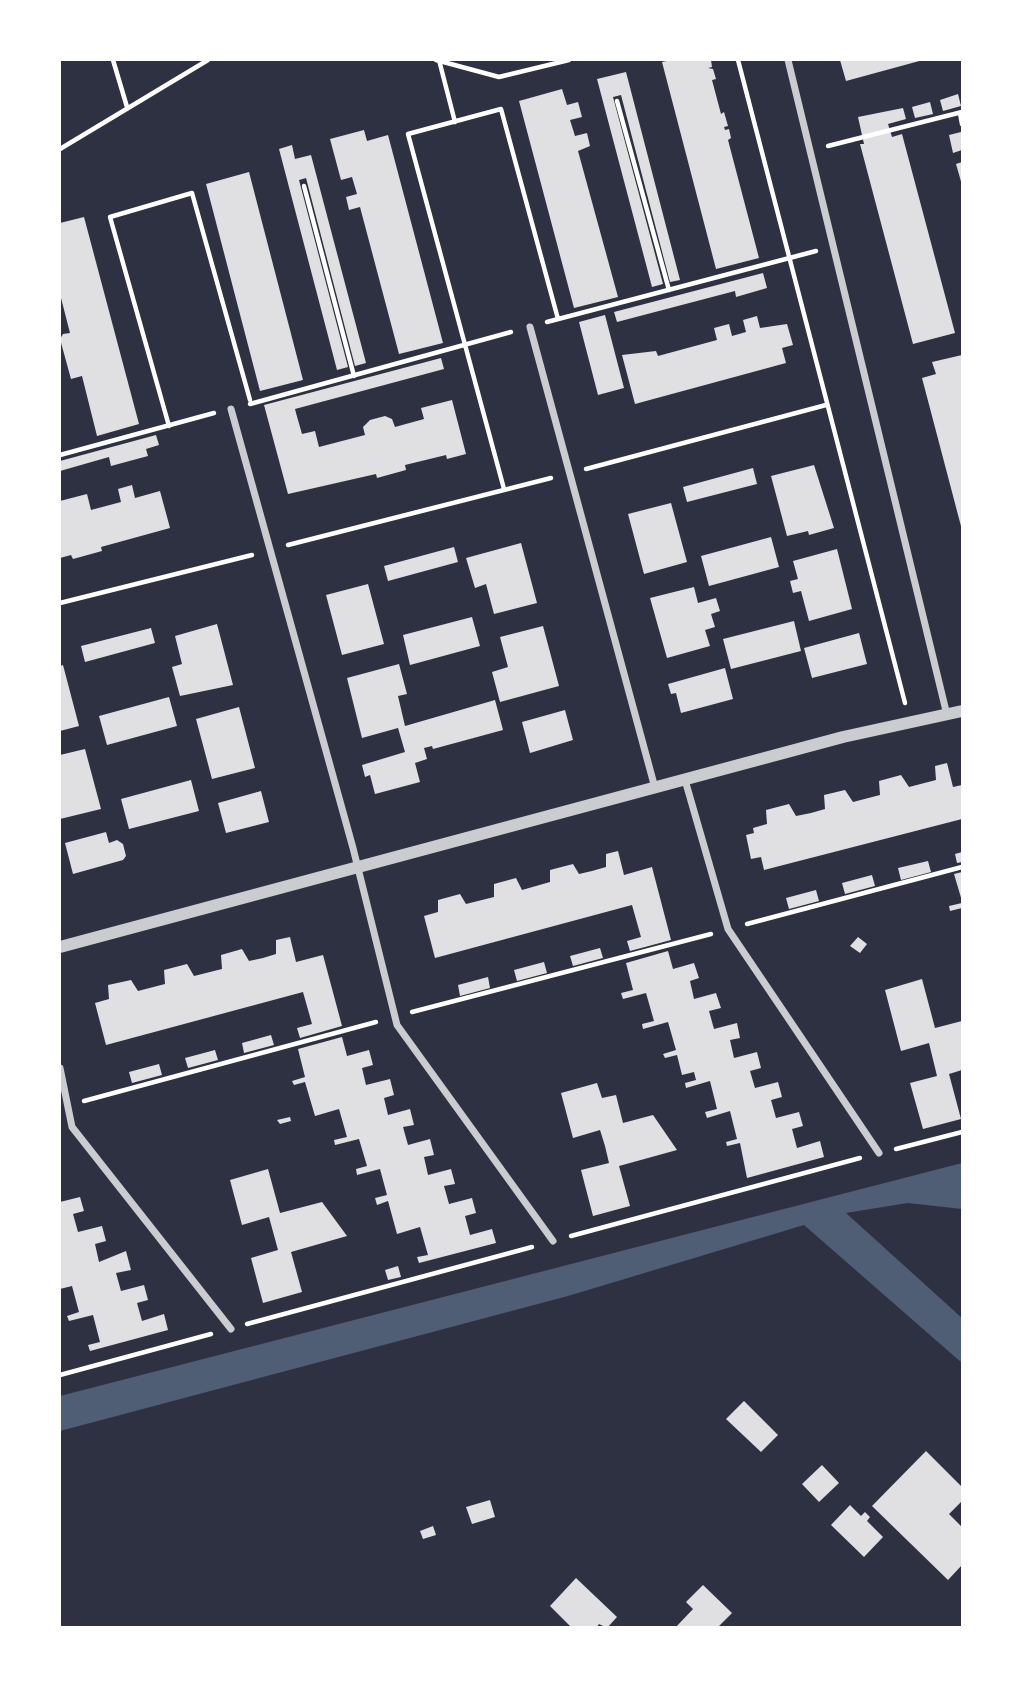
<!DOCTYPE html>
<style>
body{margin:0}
#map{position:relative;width:1022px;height:1687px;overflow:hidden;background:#2d3142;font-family:"Asap Condensed",sans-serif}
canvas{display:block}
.frame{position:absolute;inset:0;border:61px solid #fff;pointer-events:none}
</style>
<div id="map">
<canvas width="1022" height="1687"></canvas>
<div class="frame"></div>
</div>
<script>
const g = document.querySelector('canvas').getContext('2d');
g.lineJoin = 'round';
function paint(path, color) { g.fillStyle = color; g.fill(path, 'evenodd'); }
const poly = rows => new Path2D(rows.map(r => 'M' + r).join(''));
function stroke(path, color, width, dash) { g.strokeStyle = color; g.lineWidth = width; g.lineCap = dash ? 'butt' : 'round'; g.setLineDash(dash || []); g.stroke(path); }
const water = poly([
 [962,1163,962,1209,908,1203,846,1213,962,1318,962,1363,804,1225,568,1296,60,1431,60,1396]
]);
const building = poly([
 [671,60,711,60,712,67,708,68,713,69,716,79,712,80,721,114,724,112,728,126,724,127,725,130,729,129,731,138,728,140,759,258,716,269,662,62],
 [840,60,923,60,846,81],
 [626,72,680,280,670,282,621,95,613,97,663,284,652,287,597,79],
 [562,89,567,105,578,102,582,117,570,120,575,136,587,133,590,146,578,151,618,297,574,308,519,101],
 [958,94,961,106,943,111,940,100],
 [930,102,933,114,915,118,912,107],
 [903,108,906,119,888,124,892,137,902,134,955,333,913,344,860,144,864,144,858,117],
 [364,130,367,141,388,135,443,343,399,354,360,207,349,210,346,197,357,194,352,177,341,180,330,139],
 [961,132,962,150,953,153,949,135],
 [292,145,295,159,311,155,366,363,355,366,306,178,299,180,348,367,337,370,279,149],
 [962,162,962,185,956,164],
 [249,172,303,380,260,391,206,184],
 [84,217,139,424,97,436,82,376,71,379,60,339,63,334,70,333,60,294,60,223],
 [763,273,767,288,736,297,735,291,617,322,614,312],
 [605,315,624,388,598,395,579,322],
 [757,316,760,328,787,324,793,345,782,348,786,363,635,404,622,355,656,351,658,356,717,340,714,328,729,324,732,336,746,332,743,320],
 [962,355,962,530,922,378,936,374,932,362],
 [441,358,444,369,295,409,296,413,302,434,315,431,319,447,365,435,363,427,370,420,385,416,392,419,395,427,424,419,421,408,452,400,466,454,447,459,446,455,405,465,406,470,377,478,376,474,288,494,264,405],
 [156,435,159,445,146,449,148,456,111,466,109,457,60,471,60,461],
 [814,465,834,528,809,535,808,531,787,536,771,476],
 [753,468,757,484,687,502,683,487],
 [132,485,135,498,160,491,170,528,101,547,102,551,73,559,71,555,60,558,60,501,87,494,91,510,121,502,118,489],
 [671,503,687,562,644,574,628,514],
 [771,537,779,567,709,586,701,556],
 [521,543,537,603,494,614,486,584,475,588,466,558],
 [454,547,458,562,388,581,384,566],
 [837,549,852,609,809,621,801,591,793,593,790,581,798,579,793,561],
 [368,584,384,644,342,655,326,595],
 [694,587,698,603,716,598,720,611,711,614,715,627,705,630,710,646,667,658,650,598],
 [472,617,480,646,410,665,403,635],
 [794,621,801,651,731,669,723,639],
 [217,624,233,685,180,696,172,667,182,664,175,636],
 [543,626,559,686,500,702,492,672,508,667,500,637],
 [151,628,155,643,85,662,81,646],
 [859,633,867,664,812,678,804,648],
 [399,664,407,694,398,696,405,726,495,700,503,730,433,749,432,746,424,748,427,759,415,763,420,782,375,794,370,775,365,777,362,765,405,752,398,728,362,738,347,678],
 [63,665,79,726,60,731,60,666],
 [725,668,733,699,681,713,676,693,671,694,668,684],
 [169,697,177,726,107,745,99,716],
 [239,707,255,768,212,779,196,719],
 [565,710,573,740,530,753,522,722],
 [85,749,101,809,60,819,60,755],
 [947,763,953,787,962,785,962,819,764,870,761,857,751,859,746,835,754,833,753,828,767,824,766,810,789,804,796,816,811,813,825,809,824,795,845,790,853,802,880,795,879,781,901,775,909,787,936,780,935,766],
 [191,780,199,811,129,829,121,799],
 [261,791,269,822,226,833,218,803],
 [106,832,109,843,117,840,123,844,126,856,123,860,73,874,65,843],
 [618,851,624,875,652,867,671,940,630,951,627,941,641,937,632,905,435,958,424,916,438,912,438,900,460,894,466,904,494,897,494,884,516,878,522,890,550,882,550,870,573,864,579,874,592,871,606,867,606,854],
 [962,852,962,862,957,863,955,854],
 [928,861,931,872,901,880,898,868],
 [962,872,962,901,954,874],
 [872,875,875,886,845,894,842,883],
 [816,890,819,901,789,909,786,898],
 [962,903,962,908,950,911,949,906],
 [290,937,296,962,323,955,342,1026,300,1038,297,1028,312,1024,303,992,106,1045,95,1003,109,999,108,985,131,980,138,991,165,984,164,970,187,964,194,976,222,969,221,955,242,949,249,961,263,958,276,954,276,940],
 [858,937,867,944,860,953,850,946],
 [600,948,603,958,573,966,570,956],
 [668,951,673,969,694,963,699,978,690,981,694,999,716,993,721,1008,709,1011,714,1029,737,1023,740,1038,730,1040,734,1058,757,1052,761,1068,750,1071,755,1088,778,1082,782,1097,771,1100,776,1118,799,1112,803,1126,792,1129,797,1148,820,1141,824,1157,747,1178,740,1143,727,1146,726,1142,737,1139,730,1111,707,1118,705,1112,717,1109,710,1081,686,1088,685,1083,696,1080,694,1072,682,1075,677,1055,665,1058,663,1054,676,1050,668,1022,643,1029,642,1024,654,1021,646,993,623,999,621,993,633,990,626,963],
 [544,962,547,973,517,981,514,970],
 [488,977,490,988,460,996,458,985],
 [922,979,935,1028,962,1021,962,1070,949,1074,961,1119,923,1129,910,1083,937,1076,929,1043,901,1051,885,990],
 [271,1035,274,1045,244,1053,242,1043],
 [342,1037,347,1056,369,1050,373,1065,362,1068,366,1085,390,1079,394,1095,384,1098,388,1115,410,1109,414,1125,403,1127,408,1145,430,1139,434,1155,424,1157,428,1175,451,1169,455,1184,444,1186,449,1204,472,1198,476,1213,465,1216,470,1235,492,1229,496,1243,419,1263,417,1257,428,1255,420,1227,397,1234,388,1201,377,1205,375,1198,387,1195,380,1169,357,1175,356,1169,367,1166,359,1139,335,1145,334,1140,347,1137,339,1109,315,1116,305,1082,294,1085,292,1081,305,1077,298,1049],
 [215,1050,218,1060,188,1068,185,1058],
 [159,1064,162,1075,132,1083,129,1072],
 [597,1083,602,1098,616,1095,623,1123,653,1115,677,1150,619,1166,630,1206,593,1216,581,1170,609,1163,605,1146,600,1130,573,1138,561,1093],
 [290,1117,291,1121,280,1124,277,1120],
 [268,1169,280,1213,322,1202,347,1236,291,1252,302,1292,263,1303,251,1258,278,1250,269,1217,242,1225,230,1180],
 [80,1197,84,1211,73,1214,78,1232,102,1226,106,1241,95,1244,99,1262,126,1251,131,1270,116,1273,121,1291,144,1285,148,1300,137,1303,142,1321,164,1314,168,1330,90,1351,88,1345,100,1342,93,1315,69,1321,67,1316,79,1312,72,1286,60,1289,60,1202],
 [398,1266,401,1277,388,1280,385,1270],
 [744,1401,778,1435,761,1452,726,1419],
 [926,1451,962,1487,962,1501,949,1514,962,1527,962,1565,948,1580,872,1506],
 [822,1465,839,1483,819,1502,802,1484],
 [490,1500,495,1517,472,1524,466,1507],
 [850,1505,861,1516,865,1512,870,1517,867,1521,883,1537,864,1557,831,1525],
 [433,1526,436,1535,423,1539,420,1531],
 [576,1578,617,1617,607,1628,599,1624,596,1628,572,1628,550,1606],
 [703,1585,732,1613,718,1627,675,1628,693,1609,686,1602]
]);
const path = poly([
 [113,60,127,107],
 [436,60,499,77,569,60],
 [439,60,455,122],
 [738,60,905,703],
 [617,101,669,290],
 [960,113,962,124],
 [828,146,962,112],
 [60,149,208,60],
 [304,186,354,376],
 [547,322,816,251],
 [250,404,511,332],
 [169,426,110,217,192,193,250,400],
 [60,455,214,413],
 [586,469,826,405],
 [504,489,408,134,501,109,558,319],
 [288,545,551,478],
 [60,603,252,555],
 [747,924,962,867],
 [412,1012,711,934],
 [84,1101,376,1022],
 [896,1149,962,1132],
 [571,1236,860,1158],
 [247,1324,532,1247],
 [60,1375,211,1334]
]);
const minor = poly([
 [788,60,947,715],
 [530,327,655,788],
 [231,409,353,848,397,1025,553,1241],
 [685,780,728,929,879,1153],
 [60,1068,72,1127,231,1329]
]);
const tertiary = poly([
 [60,947,843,737,962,711]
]);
paint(water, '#4f5d75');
paint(building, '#e0e0e3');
stroke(path, '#fff', 4.5);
stroke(minor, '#caccd0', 7);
stroke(tertiary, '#caccd0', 12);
</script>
